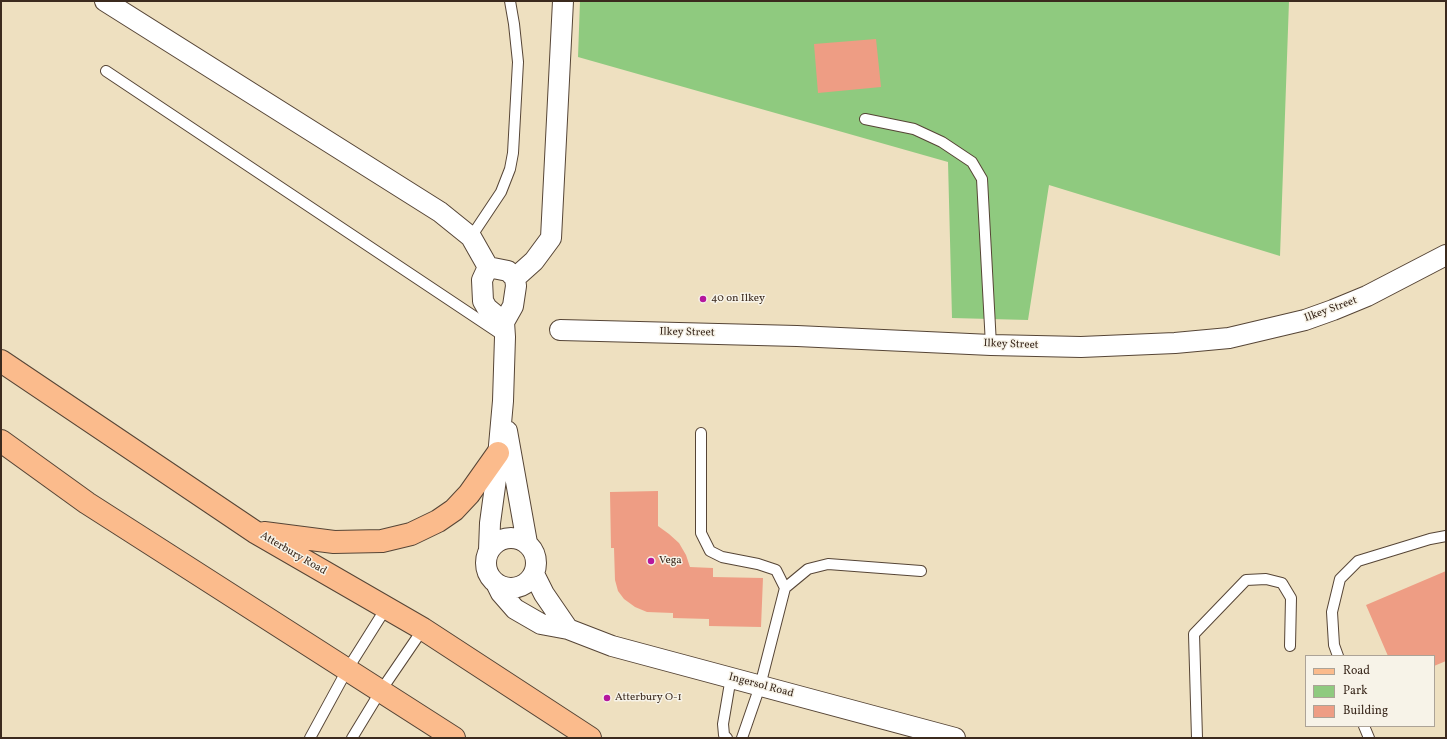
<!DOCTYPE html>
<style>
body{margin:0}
#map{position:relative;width:1447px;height:739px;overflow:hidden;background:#eee0c0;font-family:Vollkorn,serif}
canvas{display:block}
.frame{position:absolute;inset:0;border:2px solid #3b2a1e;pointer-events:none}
.legend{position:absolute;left:1305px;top:655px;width:130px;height:72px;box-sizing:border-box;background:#f7f3e8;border:1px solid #aca397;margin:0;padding:5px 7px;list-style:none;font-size:12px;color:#3b2a1e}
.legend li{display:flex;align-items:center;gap:8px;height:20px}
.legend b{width:20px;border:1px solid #aca397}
</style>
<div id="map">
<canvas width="1447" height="739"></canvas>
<div class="frame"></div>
<ul class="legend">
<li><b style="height:5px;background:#fbbb8c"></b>Road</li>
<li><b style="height:11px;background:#8fca7f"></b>Park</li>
<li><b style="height:11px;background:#ee9d84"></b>Building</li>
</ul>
</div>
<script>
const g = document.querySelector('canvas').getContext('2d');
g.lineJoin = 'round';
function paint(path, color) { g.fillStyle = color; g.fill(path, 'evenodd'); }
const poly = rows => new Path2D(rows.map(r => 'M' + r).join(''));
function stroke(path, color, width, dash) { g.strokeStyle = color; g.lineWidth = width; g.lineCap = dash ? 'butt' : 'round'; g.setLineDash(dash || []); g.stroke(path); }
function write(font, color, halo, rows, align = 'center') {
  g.font = font + ' Vollkorn,serif'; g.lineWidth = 3; g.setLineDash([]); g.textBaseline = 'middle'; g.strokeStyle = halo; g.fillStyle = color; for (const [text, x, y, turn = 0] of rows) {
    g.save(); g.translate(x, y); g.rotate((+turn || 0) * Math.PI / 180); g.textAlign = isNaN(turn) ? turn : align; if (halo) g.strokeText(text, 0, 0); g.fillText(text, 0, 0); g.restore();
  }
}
const green = poly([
 [580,1,1289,1,1280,256,1049,185,1028,320,952,318,948,162,578,57]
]);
const building = poly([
 [876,39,881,87,818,93,814,44],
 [658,491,658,526,669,534,679,543,686,555,690,567,713,568,713,577,763,578,761,627,709,626,709,619,673,618,673,613,647,612,635,607,624,599,618,591,615,580,614,548,611,548,610,492],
 [1446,571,1446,661,1434,666,1434,656,1388,656,1366,605]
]);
const service = poly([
 [106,71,505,337],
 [865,119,914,129,942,142,972,162,982,179,991,345],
 [471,237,501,192,510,169,513,153,518,62,514,24,510,1],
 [701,433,701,533,710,551,722,557,758,564,776,570,785,588,760,686,742,738],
 [785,588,808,569,828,564,921,571],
 [1338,656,1334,645,1332,612,1340,579,1358,561,1430,539,1446,536],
 [1364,726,1369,738],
 [310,738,347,670,386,608],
 [352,738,380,692,423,629],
 [727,738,724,735,723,724,731,677],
 [1197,738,1194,634,1246,580,1266,579,1282,583,1291,598,1290,646]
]);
const minor = poly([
 [105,1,440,212,471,237,488,267],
 [515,278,534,261,551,238,563,1],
 [560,330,797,336,991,345,1081,347,1175,343,1229,338,1305,320,1333,310,1367,296,1446,255],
 [507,431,527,543],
 '486 563a25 25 0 1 1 50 0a25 25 0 1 1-50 0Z',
 [489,550,490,523,496,479,503,401,505,337,504,322,513,306,516,286,515,278,508,271,488,267,482,280,483,301,487,308,504,322],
 [534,574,544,594,568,629],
 [496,583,501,593,515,609,541,624,568,629,612,646,955,738]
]);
const primary = poly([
 [1,361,255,532,423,629,590,738],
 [1,441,87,503,454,738],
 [264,533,334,542,382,541,411,534,438,521,454,510,469,494,498,453]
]);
const markers = [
 [703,299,4,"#b5179e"],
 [651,561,4,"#b5179e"],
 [607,698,4,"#b5179e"]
];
const poiNames = [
 ["40 on Ilkey",711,299],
 ["Vega",659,561],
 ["Atterbury O-1",615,698]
];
const streetNames = [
 ["Ilkey Street",1331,310,-20],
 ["Ilkey Street",687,333,1],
 ["Ilkey Street",1011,345,2],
 ["Atterbury Road",293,554,30],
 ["Ingersol Road",761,686,15]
];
paint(green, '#8fca7f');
paint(building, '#ee9d84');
stroke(service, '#564536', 12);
stroke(minor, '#564536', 22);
stroke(primary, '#564536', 24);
stroke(service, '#fff', 10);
stroke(minor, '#fff', 20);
stroke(primary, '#fbbb8c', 22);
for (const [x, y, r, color] of markers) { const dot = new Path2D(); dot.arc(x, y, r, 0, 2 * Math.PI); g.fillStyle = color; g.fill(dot); stroke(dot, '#f7f3e8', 1.5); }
write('11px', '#3b2a1e', '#f7f3e8', poiNames, 'left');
write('11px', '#3b2a1e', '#f7f3e8', streetNames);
</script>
